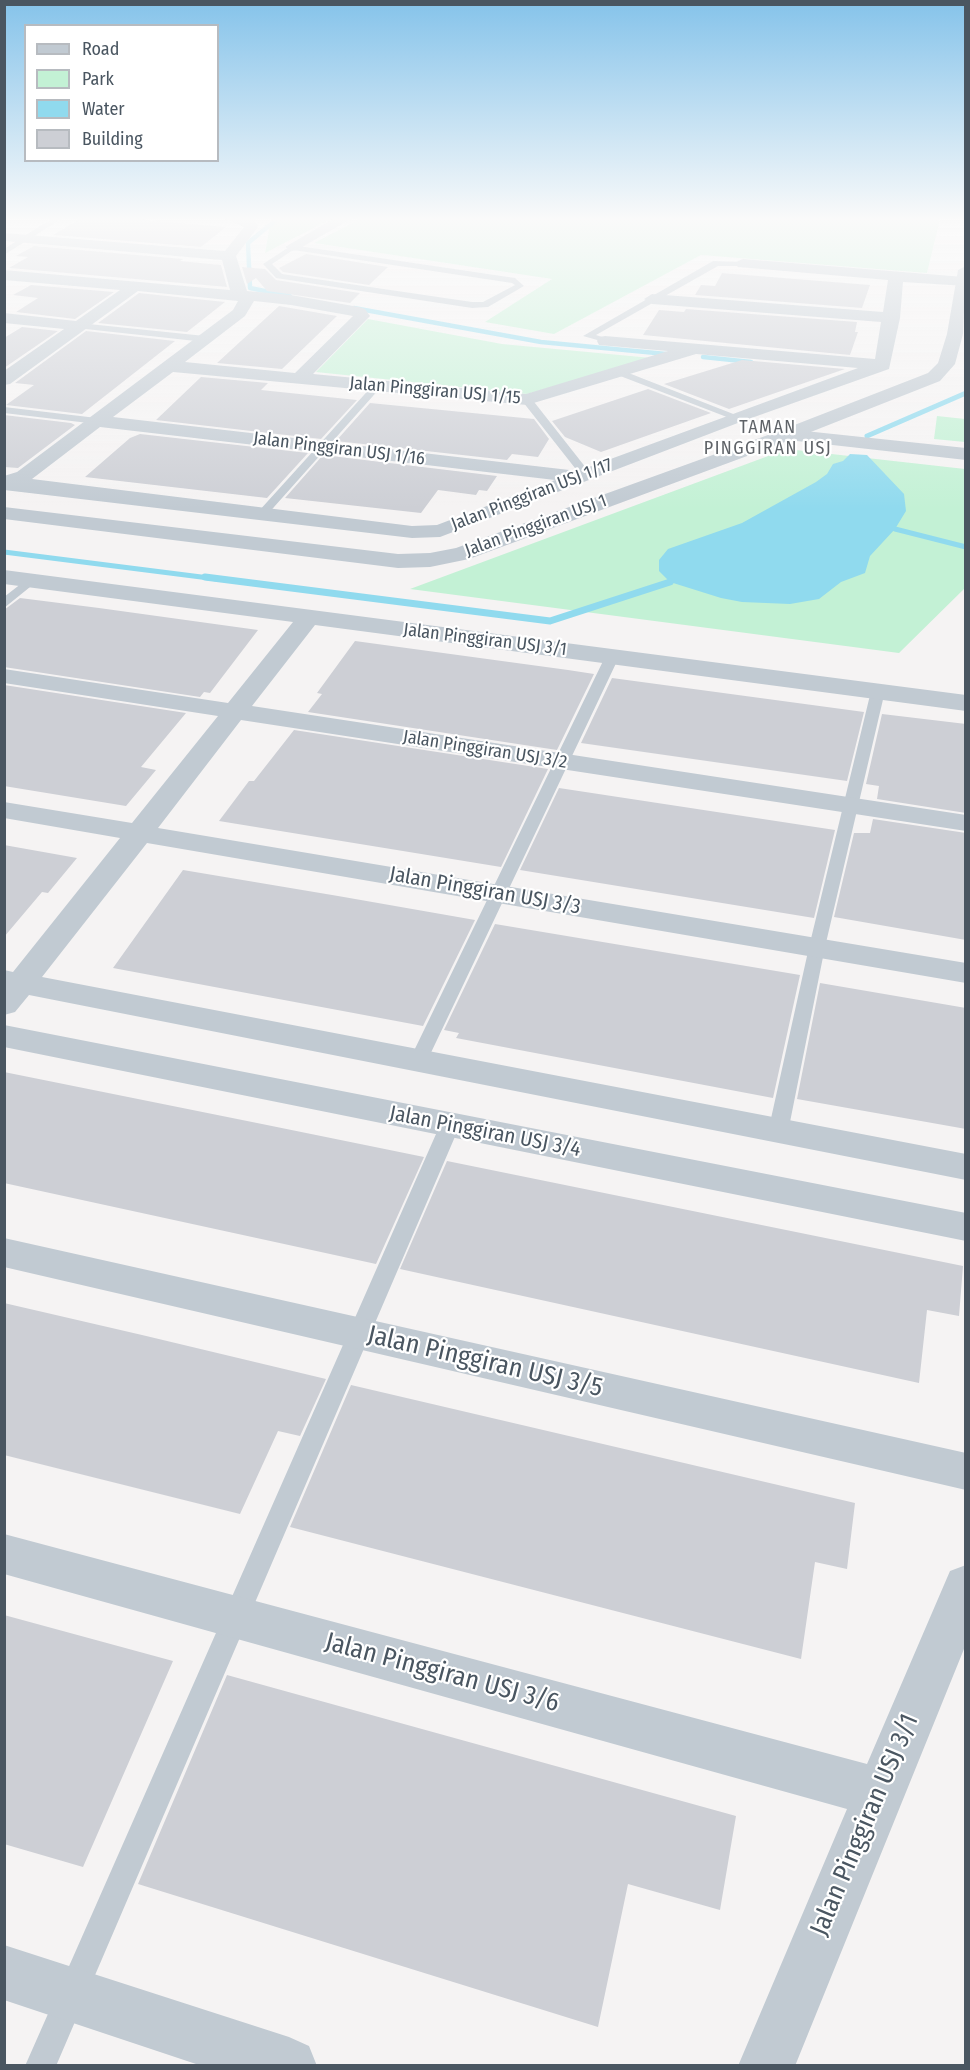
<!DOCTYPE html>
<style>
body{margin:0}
#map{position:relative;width:970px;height:2070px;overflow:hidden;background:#f5f3f3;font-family:"Fira Sans Condensed",sans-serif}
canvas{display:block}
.frame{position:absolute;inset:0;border:6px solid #4a5661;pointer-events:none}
.legend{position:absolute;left:24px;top:24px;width:195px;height:138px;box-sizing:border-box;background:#fff;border:2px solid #b7bbc0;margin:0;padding:8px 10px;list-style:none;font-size:18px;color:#4a5661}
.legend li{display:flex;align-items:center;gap:12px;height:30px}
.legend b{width:30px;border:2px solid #b7bbc0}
</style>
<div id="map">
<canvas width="970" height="2070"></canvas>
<div class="frame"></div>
<ul class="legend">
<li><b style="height:8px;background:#c1cad2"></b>Road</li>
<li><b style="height:16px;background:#c3f1d5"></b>Park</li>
<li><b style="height:16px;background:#90daee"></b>Water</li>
<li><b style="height:16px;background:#cdcfd5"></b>Building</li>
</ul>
</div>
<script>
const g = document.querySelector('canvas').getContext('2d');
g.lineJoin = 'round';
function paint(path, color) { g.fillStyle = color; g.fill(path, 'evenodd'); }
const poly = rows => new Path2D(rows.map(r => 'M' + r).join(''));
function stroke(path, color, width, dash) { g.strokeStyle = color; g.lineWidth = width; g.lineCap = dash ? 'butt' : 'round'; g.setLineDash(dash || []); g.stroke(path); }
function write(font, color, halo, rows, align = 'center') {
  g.font = font + ' "Fira Sans Condensed",sans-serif'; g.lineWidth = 4.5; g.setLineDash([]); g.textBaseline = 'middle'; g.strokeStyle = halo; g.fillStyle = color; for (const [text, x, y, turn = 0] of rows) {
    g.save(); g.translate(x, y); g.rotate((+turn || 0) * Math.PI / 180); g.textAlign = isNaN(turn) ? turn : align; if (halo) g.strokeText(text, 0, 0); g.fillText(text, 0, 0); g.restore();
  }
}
const green = poly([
 [271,219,331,219,265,253],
 [360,219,940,219,927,273,701,255,554,334,485,322,552,279,314,243],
 [368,319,502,344,652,358,527,394,316,372],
 [937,416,965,419,965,442,934,439],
 [787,449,965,469,965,588,899,653,410,589]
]);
const water = poly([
 [850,454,867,455,904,494,906,511,895,529,870,556,865,573,841,582,819,599,790,604,742,602,721,598,670,582,659,571,659,560,668,549,742,523,816,482,827,474,833,464,843,461]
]);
const streamFar2 = poly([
 [277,219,248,243,250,288,290,296],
 [354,308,541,342,666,354],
 [703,357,751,362]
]);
const streamFar1 = poly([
 [867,436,966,393],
 [895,529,966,547],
 [4,552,217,579]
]);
const stream = poly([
 [205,577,550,621,670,582]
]);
const building = poly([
 [80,219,135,219,226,227,201,247,53,235],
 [34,246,183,259,180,261,221,265,227,287,9,268,28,257,16,256],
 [306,254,388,267,369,285,283,272,279,268],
 [242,267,265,269,276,280,360,293,350,303,267,291,256,278,247,284],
 [722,273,783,278,870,285,862,308,695,295,701,285,715,286],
 [31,285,114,292,75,319,16,312,38,298,13,295],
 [139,293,225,302,187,332,98,323],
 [279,306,337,316,282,369,217,363],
 [686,309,857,322,855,332,858,332,850,355,643,335,659,310,684,312],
 [22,327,58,331,4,368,4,338],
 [86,331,175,341,82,414,6,405,34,385,15,383],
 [742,360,845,369,729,409,664,384],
 [201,377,268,383,261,390,357,400,321,439,156,420],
 [648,389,711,413,601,452,565,437,552,421],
 [370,403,534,419,549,439,538,457,512,454,507,460,336,441],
 [4,415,71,423,75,425,18,468,4,467],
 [140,434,308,453,267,498,85,477,130,438],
 [323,455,497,476,487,491,479,490,476,495,438,490,421,513,285,498],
 [20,598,99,608,258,630,210,693,204,692,200,697,4,667,4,610],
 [355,641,568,670,594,674,557,750,308,712,322,694,317,693],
 [612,678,864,712,847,781,581,743],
 [4,685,186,713,141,767,156,770,126,806,4,786],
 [882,714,966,724,966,813,877,799,879,786,866,784],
 [294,730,548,769,501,867,219,821,249,781,254,781],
 [559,788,835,830,814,918,520,870],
 [873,819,966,833,966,940,834,917,854,833,870,833],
 [4,845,77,858,48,893,42,892,4,937],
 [183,870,338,896,475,920,423,1026,113,968],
 [495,924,800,975,773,1098,456,1038,459,1033,444,1030],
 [820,983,966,1008,966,1129,797,1099],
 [4,1072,262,1124,424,1157,376,1264,4,1183],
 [447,1161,963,1266,959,1316,927,1310,919,1383,400,1269],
 [4,1303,142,1335,326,1379,300,1436,278,1431,240,1514,4,1455],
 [351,1385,855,1503,847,1569,815,1562,801,1659,290,1527],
 [4,1615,173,1661,83,1867,4,1844],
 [227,1675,736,1816,720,1910,628,1884,598,2027,138,1884]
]);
const service = poly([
 [51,219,61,219,4,255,4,249,51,219],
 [292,245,515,278,524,286,488,307,472,308,276,278,263,264,292,245],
 [293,250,512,283,515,285,483,302,472,302,282,274,272,264,293,250],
 [713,261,743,262,747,264,743,266,718,266,596,335,608,339,608,343,583,336,713,261],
 [79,323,205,336,210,339,205,342,76,328,75,326,79,323],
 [615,370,621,370,741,417,732,419,615,374,615,370],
 [373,385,381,387,266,516,258,516,258,512,373,385],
 [523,398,531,398,590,473,590,477,582,477,523,402,523,398],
 [4,407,97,418,102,421,97,424,4,413,4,407],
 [31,576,35,577,35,583,4,608,4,597,31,576],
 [612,653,619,657,427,1061,424,1065,418,1067,412,1065,409,1061,605,657,612,653],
 [878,687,885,691,825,947,788,1132,785,1137,778,1139,771,1137,768,1132,809,947,871,691,878,687],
 [450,1118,457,1120,460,1125,56,2066,25,2066,440,1125,443,1120,450,1118]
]);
const minor = poly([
 [225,219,254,219,258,227,236,256,247,291,291,295,359,307,365,309,370,316,313,374,526,394,668,351,599,345,597,341,599,337,605,336,875,359,881,322,652,304,644,299,652,294,883,312,888,280,738,267,735,264,738,261,743,259,964,277,966,286,903,282,900,318,889,369,743,421,440,537,412,538,4,490,4,476,17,472,233,310,238,301,138,291,10,384,4,385,4,371,64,329,4,323,4,313,76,321,120,290,4,280,4,270,230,290,222,260,4,241,4,233,225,251,244,227,225,219],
 [254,301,291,305,353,316,295,373,185,362,245,316,254,301],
 [696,354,858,368,578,471,113,417,173,372,527,405,696,354],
 [100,427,555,480,437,525,412,526,32,479,100,427],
 [333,219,351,219,297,250,292,251,285,247,333,219],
 [786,429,966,448,966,460,779,439,777,435,786,429],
 [4,570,966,695,966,711,315,625,252,706,966,815,966,831,241,720,158,828,966,963,966,983,147,843,42,977,966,1154,966,1180,29,995,15,1012,4,1015,4,970,13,972,120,838,4,818,4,802,132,823,218,716,4,683,4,669,228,703,293,622,4,584,4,570],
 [4,1025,966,1213,966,1241,4,1047,4,1025],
 [4,1238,966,1453,966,1490,4,1267,4,1238],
 [4,1534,867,1764,950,1571,966,1565,966,1644,795,2066,738,2066,847,1809,4,1574,4,1534],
 [4,1945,289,2037,309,2046,317,2066,202,2066,4,2000,4,1945]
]);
const tertiary = poly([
 [966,266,963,334,955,364,940,381,793,439,469,559,430,567,398,568,4,519,4,507,398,554,430,553,456,548,779,431,928,373,938,363,947,334,958,270,966,266]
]);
const farStreetnames = [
 ["Jalan Pinggiran USJ 1/15",435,391,5],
 ["Jalan Pinggiran USJ 1/16",339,449,7],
 ["Jalan Pinggiran USJ 1/17",532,495,-21],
 ["Jalan Pinggiran USJ 1",536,526,-20],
 ["Jalan Pinggiran USJ 3/1",485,640,7],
 ["Jalan Pinggiran USJ 3/2",485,750,9]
];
const farNeighbourhoodnames = [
 ["TAMAN",768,428],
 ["PINGGIRAN USJ",768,449]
];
const streetNames = [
 ["Jalan Pinggiran USJ 3/3",485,891,10],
 ["Jalan Pinggiran USJ 3/4",485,1132,11]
];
const nearStreetnames = [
 ["Jalan Pinggiran USJ 3/5",485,1362,13],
 ["Jalan Pinggiran USJ 3/6",442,1673,15],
 ["Jalan Pinggiran USJ 3/1",865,1825,-67]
];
paint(green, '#c3f1d5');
paint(water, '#90daee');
stroke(streamFar2, '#90daee', 4.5);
stroke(streamFar1, '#90daee', 5);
stroke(stream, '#90daee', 7);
paint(building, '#cdcfd5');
paint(service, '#c1cad2');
paint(minor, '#c1cad2');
paint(tertiary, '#c1cad2');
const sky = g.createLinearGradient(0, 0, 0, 509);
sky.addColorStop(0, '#85c3ea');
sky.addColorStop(0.43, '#fafafa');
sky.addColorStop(1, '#fafafa00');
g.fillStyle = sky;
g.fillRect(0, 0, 970, 509);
write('18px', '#4a5661', '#fff', farStreetnames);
g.letterSpacing = '1.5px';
write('18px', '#5f6368', '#fff', farNeighbourhoodnames);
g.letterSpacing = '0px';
write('21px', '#4a5661', '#fff', streetNames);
write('26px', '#4a5661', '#fff', nearStreetnames);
</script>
